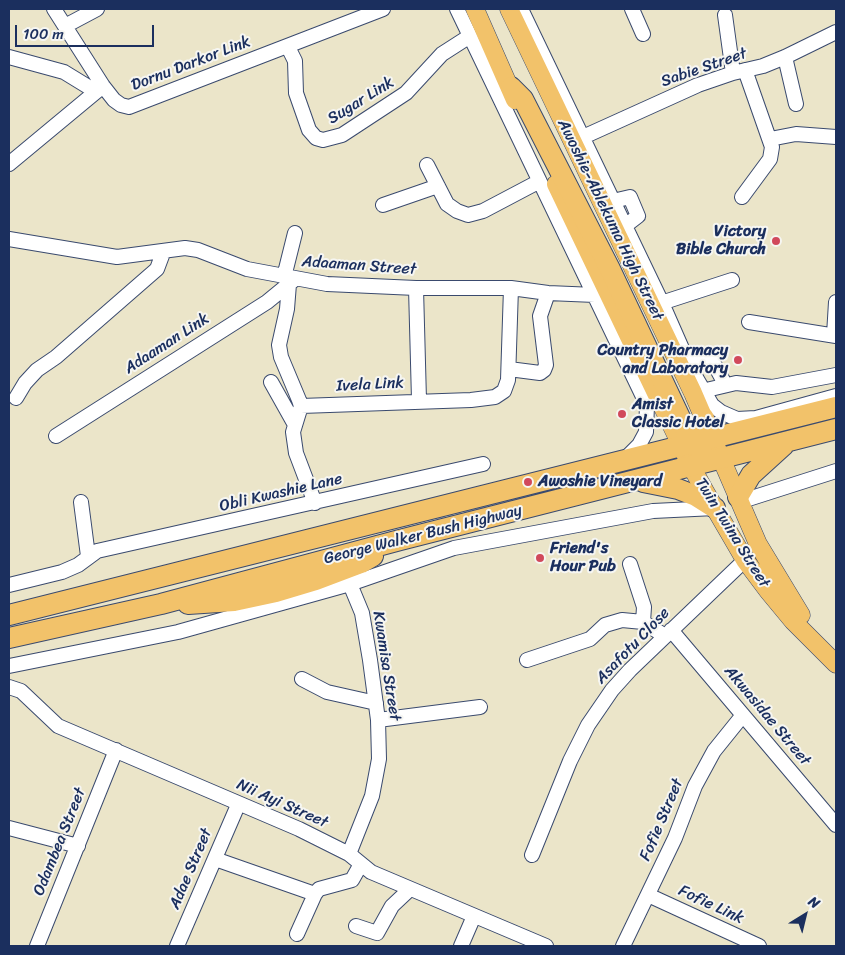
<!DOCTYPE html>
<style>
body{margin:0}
#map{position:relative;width:845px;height:955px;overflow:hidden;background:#ebe5c9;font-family:Sriracha,sans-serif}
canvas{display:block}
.frame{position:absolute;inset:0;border:10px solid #1b2f5e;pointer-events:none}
.north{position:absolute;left:780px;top:890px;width:50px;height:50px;-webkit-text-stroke:4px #f6f6f2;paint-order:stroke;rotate:36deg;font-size:14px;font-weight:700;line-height:20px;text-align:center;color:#1b2f5e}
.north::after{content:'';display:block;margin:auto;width:18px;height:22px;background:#1b2f5e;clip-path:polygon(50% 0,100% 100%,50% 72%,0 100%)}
.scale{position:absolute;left:15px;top:25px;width:139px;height:22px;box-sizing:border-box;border:2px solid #1b2f5e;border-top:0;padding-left:6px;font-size:15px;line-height:18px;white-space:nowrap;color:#1b2f5e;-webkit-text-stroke:4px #f6f6f2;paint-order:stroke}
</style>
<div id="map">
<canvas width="845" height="955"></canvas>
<div class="frame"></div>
<div class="north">N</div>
<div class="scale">100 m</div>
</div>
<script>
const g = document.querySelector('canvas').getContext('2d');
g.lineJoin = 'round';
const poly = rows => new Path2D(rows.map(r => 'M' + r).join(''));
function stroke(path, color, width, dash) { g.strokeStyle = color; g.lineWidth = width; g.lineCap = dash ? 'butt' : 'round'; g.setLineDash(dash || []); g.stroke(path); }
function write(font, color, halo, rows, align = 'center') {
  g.font = font + ' Sriracha,sans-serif'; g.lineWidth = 4; g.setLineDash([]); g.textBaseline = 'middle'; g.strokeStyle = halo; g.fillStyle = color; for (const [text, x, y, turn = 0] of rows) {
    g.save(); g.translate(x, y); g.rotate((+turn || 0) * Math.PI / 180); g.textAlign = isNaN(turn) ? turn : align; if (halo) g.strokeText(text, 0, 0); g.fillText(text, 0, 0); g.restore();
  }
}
const minor = poly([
 [54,9,103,86,114,100,121,105,129,107,383,9],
 [457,9,647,405,646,432,639,445,625,459],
 [521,9,662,303,691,369,712,405,721,412,737,419,756,418,836,396],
 [632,9,643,34],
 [725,15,733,73],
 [65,26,97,9],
 [288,47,295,61,296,93,309,130,316,138,323,140,342,135,406,93,442,54,470,36],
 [9,57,64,72,95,91],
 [785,57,796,104],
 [583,137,698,85,733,73,763,66,785,57,836,32],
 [770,139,796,134,836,137],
 [9,164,103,86],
 [427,165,447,204,457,211,468,215,483,211,538,182],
 [742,197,770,159,772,147,745,70],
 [613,201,630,197,638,216,625,226],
 [383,205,438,186],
 [9,239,117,257,185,248,198,250,247,269,327,284,416,288,511,288,548,293,595,295],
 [284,277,295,233],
 [289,284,287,309,279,345,281,357,299,400,301,406,293,432,296,453,315,503],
 [416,288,419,400],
 [655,305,732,280],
 [749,322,836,336],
 [834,335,836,302],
 [687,360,707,358,712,360,725,384],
 [509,369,540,373,544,370,546,365,540,316,548,293],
 [271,382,294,423],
 [702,391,736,383,772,387,836,375],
 [16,398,25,383,37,370,56,357,157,269,163,253],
 [301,406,471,400,495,397,504,391,508,380,511,288],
 [56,436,267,302,295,279],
 [81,502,88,556],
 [739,502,836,471],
 [630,564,644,607,643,622],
 [9,585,62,572,78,565,97,551,483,464],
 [671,630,836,825],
 [527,660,590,639,605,625,622,620,643,622,665,636],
 [9,666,178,632,350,584,454,548,653,511,715,508],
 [302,679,327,692,376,703],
 [9,687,21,691,58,726,299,829,349,854,371,872,546,946],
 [378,720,480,707],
 [9,828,78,846],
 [349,854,372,796,379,759,378,720,370,660,362,613,350,584],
 [532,855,570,761,588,725,612,690,630,670,745,560],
 [215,859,315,894],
 [648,895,759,946],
 [356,926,377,933,392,906,409,890],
 [297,934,315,894,319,889,352,880,361,864],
 [37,946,116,750],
 [177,946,238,805],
 [461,946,474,916],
 [623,946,675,838,695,786,714,751,743,715]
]);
const major = poly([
 [475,9,515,100],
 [509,9,693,393,758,544,801,615],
 [556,184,691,466,706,493,745,560,769,592,793,621,836,664]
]);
const highway = poly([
 [511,87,523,99,609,267,692,443,702,450],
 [684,426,693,430,698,430,704,418],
 [643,482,678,489,696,496,715,508],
 [738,497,751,475,784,445],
 [188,604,234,601,276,592,316,580,361,563,373,556],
 [9,615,836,407],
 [9,638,161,604,400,540,836,429]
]);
const markers = [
 [776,241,5,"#d1495b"],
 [738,360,5,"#d1495b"],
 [622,414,5,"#d1495b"],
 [528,482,5,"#d1495b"],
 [540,558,5,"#d1495b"]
];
const streetNames = [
 ["Dornu Darkor Link",191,64,-21],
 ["Sabie Street",704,68,-19],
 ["Sugar Link",361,101,-32],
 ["Awoshie-Ablekuma High Street",610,220,64],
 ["Adaaman Street",359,266,4],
 ["Adaaman Link",167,344,-33],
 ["Ivela Link",370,385,-3],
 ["Obli Kwashie Lane",281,493,-13],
 ["Twin Twina Street",732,533,58],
 ["George Walker Bush Highway",423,535,-14],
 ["Asafotu Close",633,646,-46],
 ["Kwamisa Street",386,666,81],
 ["Akwasidae Street",767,716,50],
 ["Nii Ayi Street",282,804,24],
 ["Fofie Street",662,820,-67],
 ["Odambea Street",60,842,-68],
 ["Adae Street",191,869,-67],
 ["Fofie Link",711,905,25]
];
const poiNames = [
 ["Victory",766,232,"right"],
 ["Bible Church",766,250,"right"],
 ["Country Pharmacy",728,351,"right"],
 ["and Laboratory",728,369,"right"],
 ["Amist",632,405],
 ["Classic Hotel",632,423],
 ["Awoshie Vineyard",538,482],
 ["Friend's",550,549],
 ["Hour Pub",550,567]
];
stroke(minor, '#3a4a6e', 16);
stroke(major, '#3a4a6e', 19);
stroke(highway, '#3a4a6e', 22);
stroke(minor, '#fff', 14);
stroke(major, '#f2c26a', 18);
stroke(highway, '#f2c26a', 20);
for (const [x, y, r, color] of markers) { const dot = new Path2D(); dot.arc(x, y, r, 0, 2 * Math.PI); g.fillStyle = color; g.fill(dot); stroke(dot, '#f6f6f2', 2); }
write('16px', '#1b2f5e', '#f6f6f2', streetNames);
write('bold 16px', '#1b2f5e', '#f6f6f2', poiNames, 'left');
</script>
